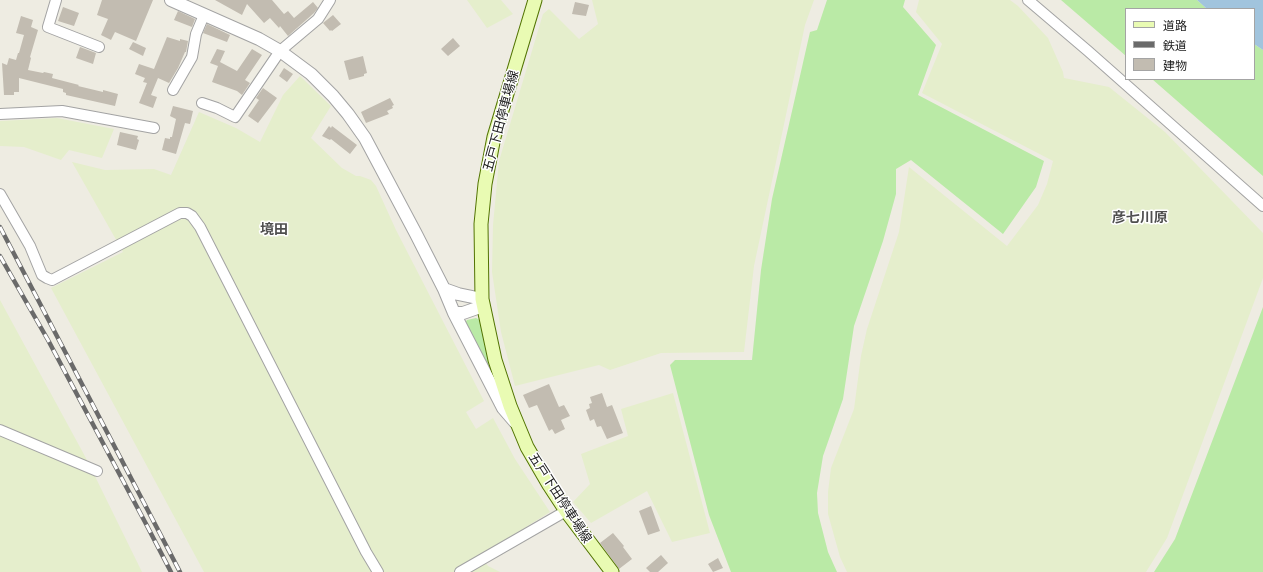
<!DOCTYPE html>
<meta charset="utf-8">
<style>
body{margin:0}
#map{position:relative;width:1263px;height:572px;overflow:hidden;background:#eeece2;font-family:"Public Sans","Noto Sans JP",sans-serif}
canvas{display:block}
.legend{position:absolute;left:1125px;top:8px;width:130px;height:72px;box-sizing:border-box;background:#fff;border:1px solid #a4a4a4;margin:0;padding:5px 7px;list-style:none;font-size:12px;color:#1c1c1c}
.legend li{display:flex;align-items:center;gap:8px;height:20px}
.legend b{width:20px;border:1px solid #a4a4a4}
</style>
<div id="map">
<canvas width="1263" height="572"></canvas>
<ul class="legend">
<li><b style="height:5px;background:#e9fbb3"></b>道路</li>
<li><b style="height:5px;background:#6a6a6a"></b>鉄道</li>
<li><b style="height:11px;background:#c2bcb1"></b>建物</li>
</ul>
</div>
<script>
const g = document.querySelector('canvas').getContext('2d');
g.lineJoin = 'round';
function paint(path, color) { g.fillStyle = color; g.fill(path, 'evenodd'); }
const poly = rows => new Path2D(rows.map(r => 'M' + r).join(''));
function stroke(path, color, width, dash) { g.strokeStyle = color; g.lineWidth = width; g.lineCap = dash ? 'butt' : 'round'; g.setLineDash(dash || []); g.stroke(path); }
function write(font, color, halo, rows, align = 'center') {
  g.font = font + ' "Public Sans","Noto Sans JP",sans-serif'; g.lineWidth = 3; g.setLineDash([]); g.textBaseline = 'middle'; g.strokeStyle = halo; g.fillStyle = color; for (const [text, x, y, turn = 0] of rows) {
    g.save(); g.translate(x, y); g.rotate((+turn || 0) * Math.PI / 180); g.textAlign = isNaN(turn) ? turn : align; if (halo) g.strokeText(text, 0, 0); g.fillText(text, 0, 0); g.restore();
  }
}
const farmland = poly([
 [467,0,501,0,513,14,487,28],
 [592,0,814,0,805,25,754,266,744,352,661,353,610,370,599,365,515,386,501,332,492,272,493,225,499,161,543,14,549,9,579,39,598,24],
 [919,0,1010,0,1018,6,1048,38,1063,72,1064,78,1109,87,1165,132,1263,233,1263,278,1167,538,1146,572,847,572,840,557,828,514,828,492,831,468,854,409,861,356,867,329,899,232,909,167,1007,246,1038,205,1047,184,1053,161,922,93,942,44,916,12],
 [300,76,331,106,311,138,342,168,356,176,360,176,371,180,376,186,396,230,484,401,466,412,476,429,493,418,515,459,550,512,480,556,488,566,500,572,204,572,51,288,123,252,72,162,105,170,154,169,171,175,199,112,236,128,260,142,283,95],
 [57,118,114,129,102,158,69,150,61,160,24,147,0,146,0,121],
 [0,300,87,460,142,572,0,572],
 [673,393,710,533,672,542,647,491,591,523,573,502,590,484,581,454,628,436,621,409]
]);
const grass = poly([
 [827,0,905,0,903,7,936,45,918,95,1044,161,1036,187,1003,234,911,160,896,169,896,194,883,241,854,326,843,399,823,456,817,493,818,513,828,552,837,572,731,572,709,515,670,365,675,360,752,360,761,270,772,199,810,32,817,30],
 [1061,0,1197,0,1207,9,1126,9,1126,56],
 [1254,44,1263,50,1263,176,1152,79,1254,79],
 [1263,307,1263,572,1154,572,1175,539],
 [476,318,480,320,490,367,486,368,464,324,467,320]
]);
const water = poly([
 [1197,0,1263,0,1263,50,1254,44,1254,9,1207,9]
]);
const building = poly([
 [102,0,153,0,136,41,115,32,111,40,101,35,108,19,97,15],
 [215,0,272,0,284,14,288,11,294,18,313,2,318,8,314,13,288,36,280,26,279,28,270,18,264,23,247,4,242,15],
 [575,2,589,5,586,16,572,14],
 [63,7,79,13,74,26,58,21],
 [178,11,195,19,192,27,174,20],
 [333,15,341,24,332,31,331,30,330,31,323,23],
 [21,16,33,20,31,27,38,30,30,57,31,58,28,70,43,73,44,72,53,74,52,78,79,85,78,86,103,92,103,90,118,94,115,106,66,95,66,93,63,92,63,89,19,78,19,92,14,92,14,95,4,95,2,63,7,65,9,58,16,60,18,53,19,53,24,35,16,33],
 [207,24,230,35,227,42,203,33],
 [167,37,180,41,180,39,188,41,186,52,185,52,178,68,169,83,158,78,151,95,157,97,153,108,139,103,147,83,143,82,145,78,135,74,139,64,154,69],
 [453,38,460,46,448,56,441,49],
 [133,42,146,48,143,56,129,49],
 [80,47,96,53,93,64,76,58],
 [217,49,225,51,220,62,237,71,252,49,262,55,245,80,250,83,242,95,237,91,212,82,218,66,210,63],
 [363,56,367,73,364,74,364,76,349,80,344,61],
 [284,68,293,74,287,82,279,76],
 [263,88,277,98,258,123,248,116,259,100,256,98],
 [390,98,394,105,392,106,393,108,387,111,389,114,366,123,361,112],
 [173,106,193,111,190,124,185,123,176,154,162,150,165,138,170,139,170,137,172,137,176,119,170,116],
 [329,126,331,128,332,126,357,145,350,154,331,139,330,140,322,136],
 [120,132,138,136,137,139,139,140,136,150,117,145],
 [549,384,559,407,564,405,570,416,561,420,565,429,555,434,552,429,549,431,537,405,529,408,523,395],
 [602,393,607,407,612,405,623,433,607,439,601,426,597,427,594,419,590,421,586,410,590,408,589,404,592,403,590,397],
 [651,506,660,531,648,535,639,511],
 [613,533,624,546,623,547,632,559,619,569,600,543],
 [661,555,668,563,658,572,650,572,646,568],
 [718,558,723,568,713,572,708,564]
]);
const minor = poly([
 [56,0,48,27,99,47],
 [1028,0,1088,51,1263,206],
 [173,90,192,57,196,34,204,15],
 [202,103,217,108,235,117,280,51,318,19,330,0],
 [0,114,62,111,154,128],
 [0,194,30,246,42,275,47,278,52,280,180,213,187,213,192,216,200,227,366,552,378,572],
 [0,430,97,471],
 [460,572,566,511]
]);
const tertiary = poly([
 [171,0,259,39,280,51,311,74,333,96,348,114,365,138,416,234,444,289,454,313,503,408,515,422],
 [444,289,458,294,482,299],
 [454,313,463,313,483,306]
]);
const secondary = poly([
 [535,0,494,137,485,184,481,224,482,299,495,360,510,406,527,447,549,485,566,511,612,572]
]);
const rail = poly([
 [0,227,180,572],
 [0,256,48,340,145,522,171,572]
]);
const streetNames = [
 ["五戸下田停車場線",501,121,-75],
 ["五戸下田停車場線",560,498,57]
];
const neighbourhoodNames = [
 ["彦七川原",1140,218],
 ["境田",274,230]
];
paint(farmland, '#e5eecc');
paint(grass, '#baeaa6');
paint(water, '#a1c4dd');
paint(building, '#c2bcb1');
stroke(minor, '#a3a3a3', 12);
stroke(tertiary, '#a3a3a3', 14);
stroke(secondary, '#527402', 15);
stroke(minor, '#fff', 10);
stroke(tertiary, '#fff', 12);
stroke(secondary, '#e9fbb3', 13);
stroke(rail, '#6a6a6a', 4.5);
stroke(rail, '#fff', 3, [9]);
write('13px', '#1c1c1c', '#fff', streetNames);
write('bold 14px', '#4f4f4f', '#fff', neighbourhoodNames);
</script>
